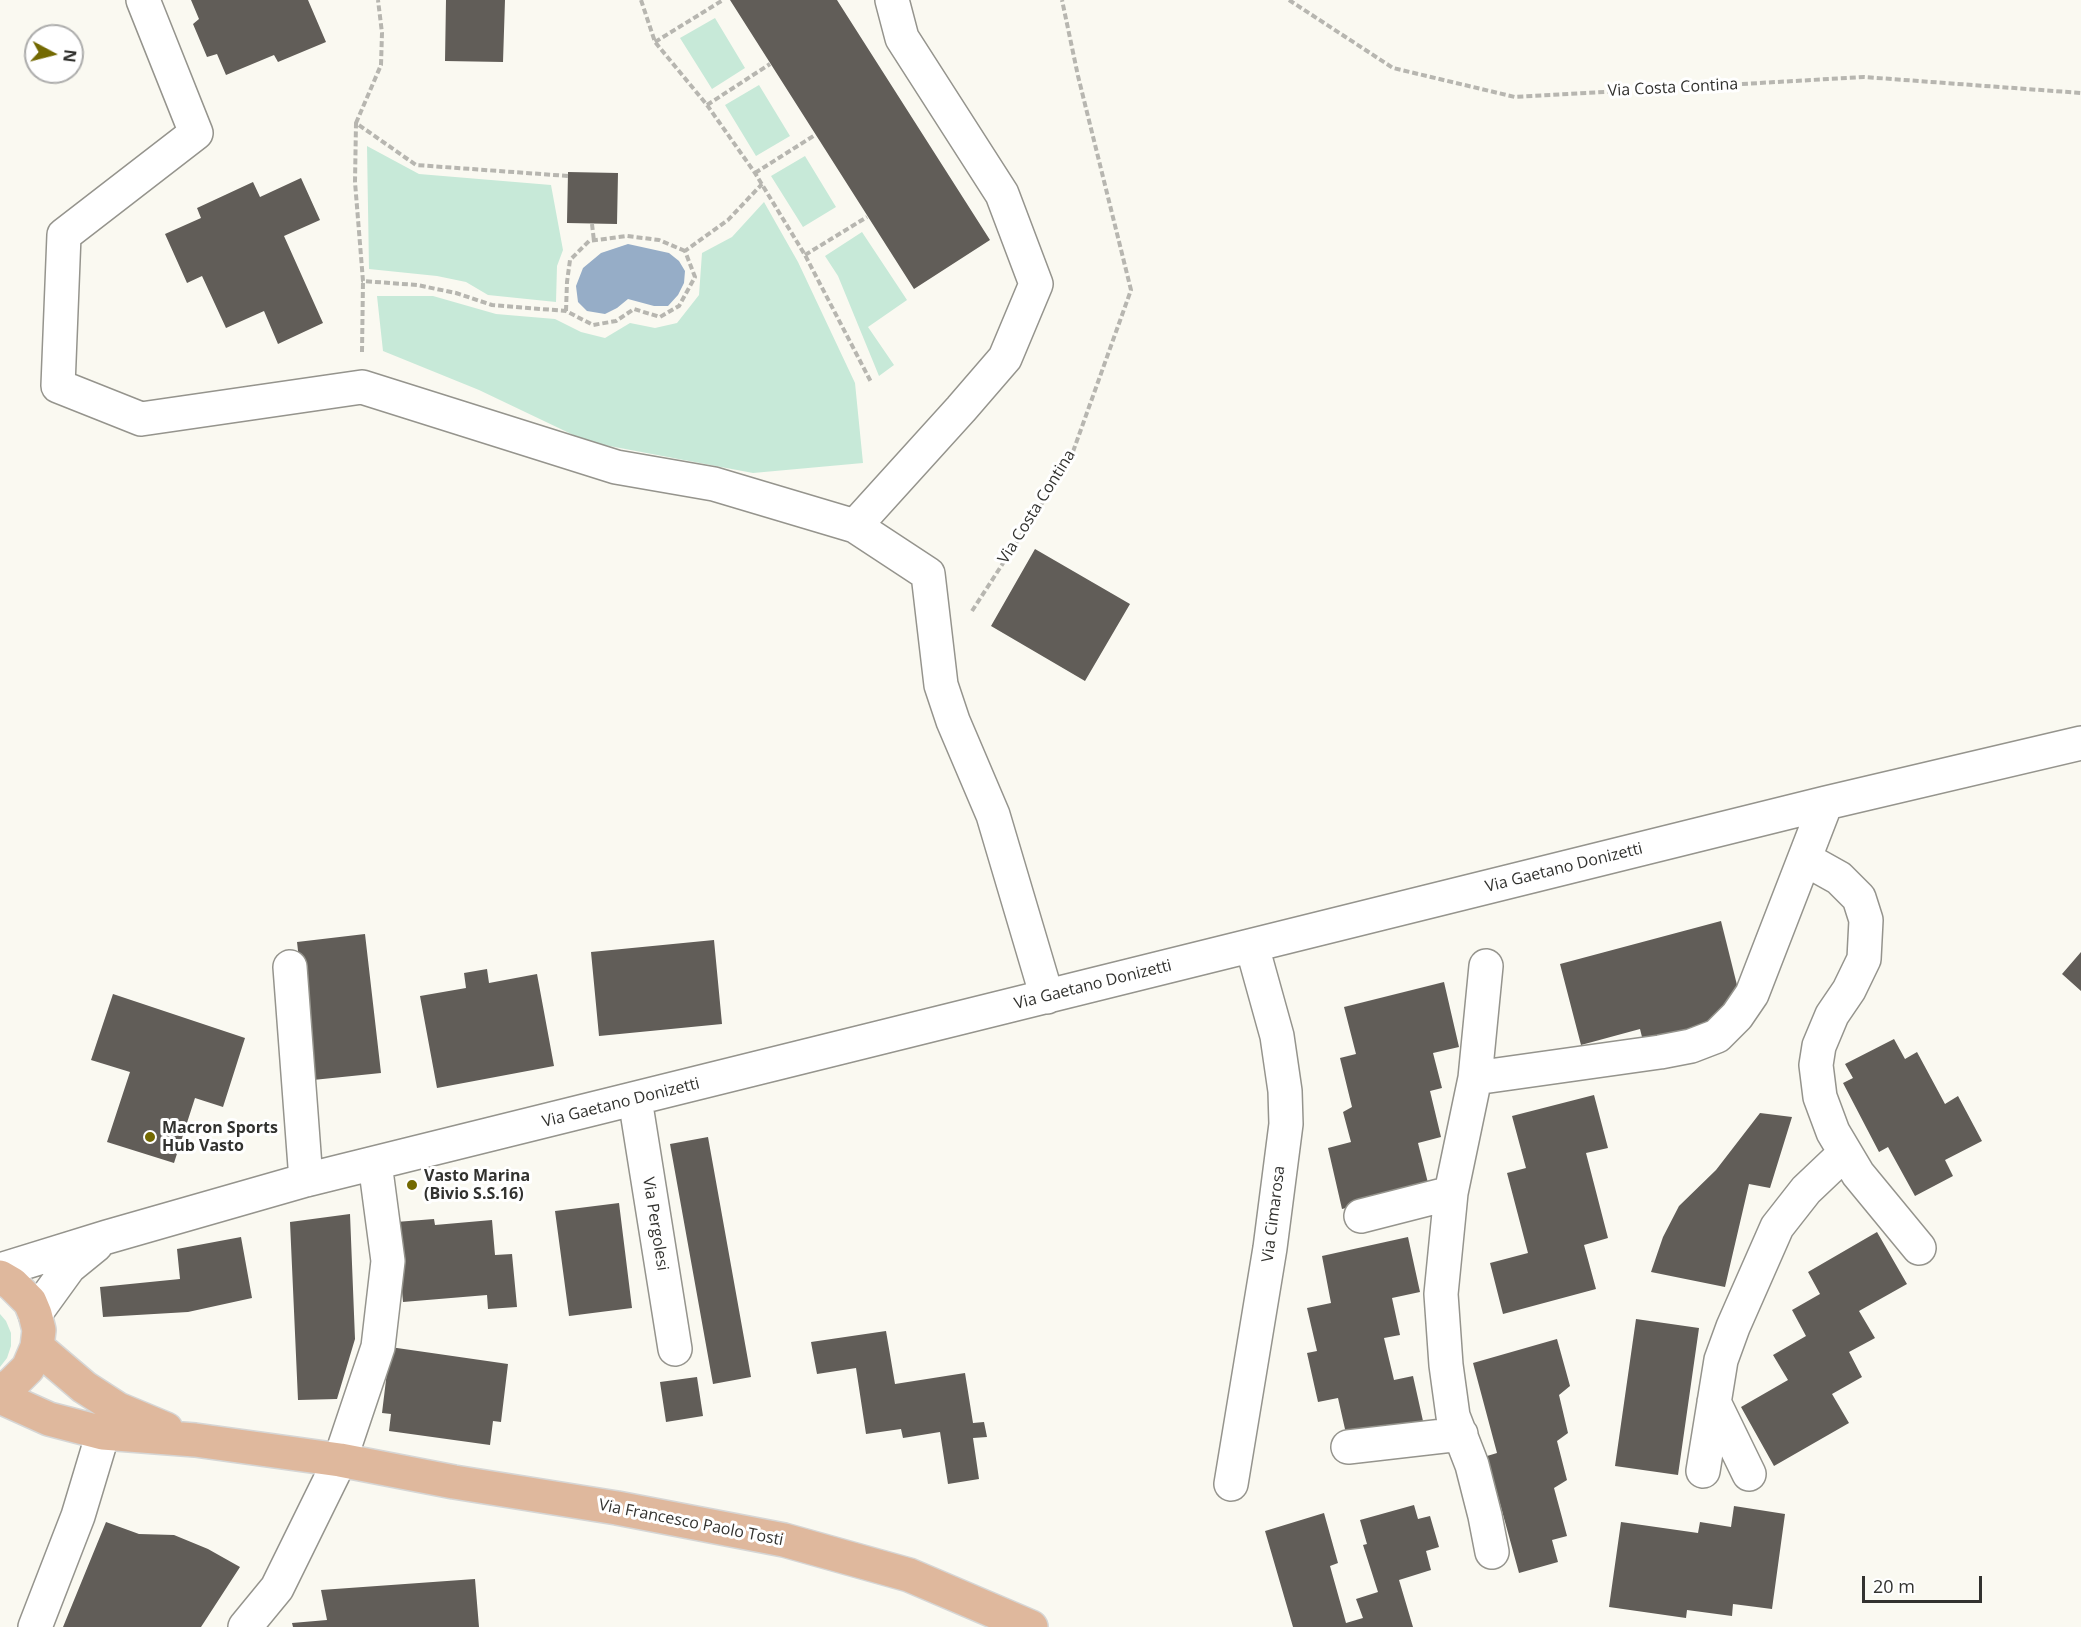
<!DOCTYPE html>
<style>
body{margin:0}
#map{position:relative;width:2081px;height:1627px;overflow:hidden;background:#faf9f1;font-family:"Open Sans",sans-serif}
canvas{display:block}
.north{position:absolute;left:24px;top:24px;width:60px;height:60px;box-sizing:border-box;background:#fff;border:2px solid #adadac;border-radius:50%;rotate:97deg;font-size:16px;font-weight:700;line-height:24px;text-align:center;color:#32322f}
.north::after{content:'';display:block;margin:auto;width:21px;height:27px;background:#736901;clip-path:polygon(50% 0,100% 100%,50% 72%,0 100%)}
.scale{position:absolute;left:1862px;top:1576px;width:120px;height:27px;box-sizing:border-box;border:3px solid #32322f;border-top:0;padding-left:8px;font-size:18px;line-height:21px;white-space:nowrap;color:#32322f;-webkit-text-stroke:4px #fff;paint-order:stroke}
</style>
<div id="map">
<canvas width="2081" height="1627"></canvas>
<div class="north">N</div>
<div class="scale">20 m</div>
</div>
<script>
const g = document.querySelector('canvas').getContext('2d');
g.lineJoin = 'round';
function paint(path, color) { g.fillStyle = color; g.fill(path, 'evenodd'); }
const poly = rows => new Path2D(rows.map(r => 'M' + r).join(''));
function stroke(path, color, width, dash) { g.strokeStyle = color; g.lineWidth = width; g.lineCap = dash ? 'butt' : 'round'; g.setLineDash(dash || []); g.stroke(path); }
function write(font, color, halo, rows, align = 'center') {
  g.font = font + ' "Open Sans",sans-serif'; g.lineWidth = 6; g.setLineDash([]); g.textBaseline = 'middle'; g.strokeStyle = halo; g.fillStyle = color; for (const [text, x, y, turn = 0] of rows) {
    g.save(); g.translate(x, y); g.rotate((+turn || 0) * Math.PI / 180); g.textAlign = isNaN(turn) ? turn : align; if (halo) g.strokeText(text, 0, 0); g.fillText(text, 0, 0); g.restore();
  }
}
const green = poly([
 [715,18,745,68,712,89,680,38],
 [759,85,790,136,756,156,725,105],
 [367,146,419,174,551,185,563,250,557,266,556,302,488,295,466,282,437,276,369,269],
 [805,156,836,207,803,227,771,176],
 [764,202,798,262,855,383,863,463,753,473,588,442,479,390,383,351,377,296,433,296,496,314,555,319,581,332,605,338,630,323,655,328,677,323,699,295,702,253,732,237],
 [862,232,907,300,868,327,894,365,879,376,838,276,825,256],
 [0,1314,6,1321,11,1333,11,1346,7,1358,0,1367]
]);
const water = poly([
 [628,244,669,253,679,261,685,271,684,283,678,295,668,306,654,306,628,299,617,308,605,314,587,311,578,302,576,286,583,268,601,253]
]);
const building = poly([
 [191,0,308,0,326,42,278,62,274,55,226,75,217,54,207,57,193,24,199,19],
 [446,0,505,0,503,62,445,61],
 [730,0,837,0,990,240,914,289],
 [568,172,618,173,617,224,567,223],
 [301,178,320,220,284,236,323,323,278,344,264,311,226,328,202,276,187,283,165,234,201,218,197,208,253,182,260,197],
 [1035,549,1130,604,1085,681,991,626],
 [1721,921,1742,1005,1722,1024,1644,1045,1640,1029,1581,1045,1560,964],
 [365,934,381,1073,313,1080,297,942],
 [714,940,722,1024,599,1036,591,952],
 [2081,952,2081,991,2062,974],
 [487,969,489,983,537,974,554,1066,437,1088,420,996,466,988,464,973],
 [1444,982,1459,1047,1433,1053,1442,1088,1430,1091,1441,1137,1418,1143,1429,1187,1342,1209,1328,1148,1351,1142,1343,1112,1352,1107,1340,1058,1356,1054,1344,1007],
 [113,994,245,1038,223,1107,195,1098,174,1163,107,1142,130,1072,91,1060],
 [1894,1039,1905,1059,1917,1052,1945,1104,1958,1096,1982,1141,1945,1160,1953,1176,1915,1196,1888,1147,1879,1152,1843,1083,1853,1078,1845,1064],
 [1594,1095,1608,1148,1586,1153,1608,1238,1584,1245,1596,1289,1503,1314,1490,1263,1528,1253,1507,1173,1526,1168,1512,1116],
 [1760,1113,1792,1117,1770,1188,1749,1184,1725,1287,1651,1272,1663,1237,1679,1206,1716,1170],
 [708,1137,751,1377,713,1384,670,1144],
 [619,1203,632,1308,569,1316,555,1211],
 [350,1214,355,1339,337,1399,298,1400,290,1222],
 [434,1219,435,1225,492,1220,495,1255,512,1254,517,1307,488,1309,487,1295,403,1302,396,1222],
 [1877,1232,1907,1284,1859,1311,1875,1338,1849,1352,1862,1377,1832,1394,1849,1423,1774,1466,1741,1407,1788,1380,1773,1355,1806,1336,1792,1310,1820,1294,1808,1272],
 [241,1237,252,1298,188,1312,103,1317,100,1287,180,1279,177,1249],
 [1408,1237,1420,1292,1392,1298,1400,1335,1384,1338,1394,1380,1413,1376,1423,1421,1347,1438,1338,1398,1318,1402,1307,1353,1317,1351,1307,1308,1331,1303,1322,1256],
 [1636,1319,1699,1328,1678,1475,1615,1466],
 [886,1331,895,1384,965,1373,973,1423,984,1422,987,1437,973,1438,979,1479,948,1484,940,1432,903,1438,901,1429,866,1434,856,1368,817,1374,811,1342],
 [1557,1339,1570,1386,1559,1395,1568,1433,1557,1441,1567,1480,1554,1488,1567,1536,1552,1540,1558,1562,1519,1573,1487,1456,1497,1453,1473,1363],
 [390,1347,508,1364,501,1422,493,1421,490,1445,389,1431,391,1414,382,1413],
 [697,1377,703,1416,666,1422,660,1382],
 [1414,1505,1418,1519,1430,1516,1439,1547,1426,1551,1431,1570,1399,1580,1413,1627,1293,1627,1265,1531,1324,1513,1338,1563,1330,1566,1346,1623,1363,1618,1356,1599,1378,1592,1363,1545,1367,1544,1360,1520],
 [1734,1506,1785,1514,1772,1609,1733,1604,1732,1616,1687,1610,1686,1618,1609,1607,1621,1522,1698,1533,1700,1522,1731,1527],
 [106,1522,139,1534,174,1535,208,1549,240,1567,201,1627,63,1627],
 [475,1579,479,1627,293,1627,292,1623,327,1620,321,1590]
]);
const path = poly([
 [641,0,655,42,707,105,755,173,805,255,871,382],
 [1289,0,1393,68,1515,97,1864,77,2081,93],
 [655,42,723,0],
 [707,105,770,64],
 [356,123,381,65,382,33,378,0],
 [755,173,815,135],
 [568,176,416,165,356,123,355,182,363,281,417,285,456,293,492,305,566,311,593,325,616,321,634,309,660,317,679,306,695,277,685,251,728,220,762,184],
 [592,224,594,241],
 [805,255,867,217],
 [566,311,567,282,570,260,589,241,627,236,659,240,685,251],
 [362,352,363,281],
 [972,611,1070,460,1131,290,1078,76,1062,0]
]);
const minor = poly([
 [143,0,196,133,64,235,58,386,141,419,362,387,616,467,714,484,855,526,928,574,941,685,953,721,993,815,1047,997],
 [855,526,961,409,1005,358,1036,284,1002,194,902,38,892,0],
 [1805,859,1839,878,1859,898,1866,920,1864,959,1849,990,1832,1015,1819,1046,1816,1065,1820,1097,1833,1132,1858,1174,1919,1248],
 [290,967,306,1180],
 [1475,1078,1486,966],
 [635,1099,675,1349],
 [1361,1216,1451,1193],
 [0,1270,107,1237,306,1180,1826,803,2081,743],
 [35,1314,69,1267,96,1245],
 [1714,1402,1749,1474],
 [1348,1447,1461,1434],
 [1703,1471,1721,1360,1733,1327,1777,1227,1806,1190,1845,1153],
 [1231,1484,1270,1248,1286,1124,1285,1091,1277,1036,1252,946],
 [1492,1552,1485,1516,1472,1465,1453,1416,1446,1365,1441,1294,1451,1193,1475,1078,1660,1052,1691,1046,1717,1036,1737,1016,1752,994,1826,803],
 [35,1627,78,1516,103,1433],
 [245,1627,277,1588,340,1460,378,1347,388,1261,375,1163]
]);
const major = poly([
 [0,1277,12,1284,30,1302,35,1314,39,1330,37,1347,28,1368,12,1384,0,1391],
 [37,1347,84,1387,118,1409,166,1429],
 [0,1397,49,1419,103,1433,195,1440,340,1460,454,1482,617,1508,784,1540,909,1575,1031,1627]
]);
const markers = [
 [150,1137,6,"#736901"],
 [412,1185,6,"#736901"]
];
const streetNames = [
 ["Via Costa Contina",1673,88,-3],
 ["Via Costa Contina",1037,507,-58],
 ["Via Gaetano Donizetti",1564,868,-14],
 ["Via Gaetano Donizetti",1093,985,-14],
 ["Via Gaetano Donizetti",621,1103,-14],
 ["Via Cimarosa",1274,1214,-83],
 ["Via Pergolesi",655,1224,81],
 ["Via Francesco Paolo Tosti",691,1523,11]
];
const poiNames = [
 ["Macron Sports",162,1128],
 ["Hub Vasto",162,1146],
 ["Vasto Marina",424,1176],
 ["(Bivio S.S.16)",424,1194]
];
paint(green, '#c7e9d8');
paint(water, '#96adc7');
paint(building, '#615d58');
stroke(minor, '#95948d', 36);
stroke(major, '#d6d6d5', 36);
stroke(path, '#b7b6b0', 4, [6, 3]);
stroke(minor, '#fff', 33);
stroke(major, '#dfb89d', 33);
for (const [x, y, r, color] of markers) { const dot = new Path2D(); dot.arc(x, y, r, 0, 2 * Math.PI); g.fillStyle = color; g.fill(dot); stroke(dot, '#fff', 2); }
write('16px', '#32322f', '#fff', streetNames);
write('bold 16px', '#32322f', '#fff', poiNames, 'left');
</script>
